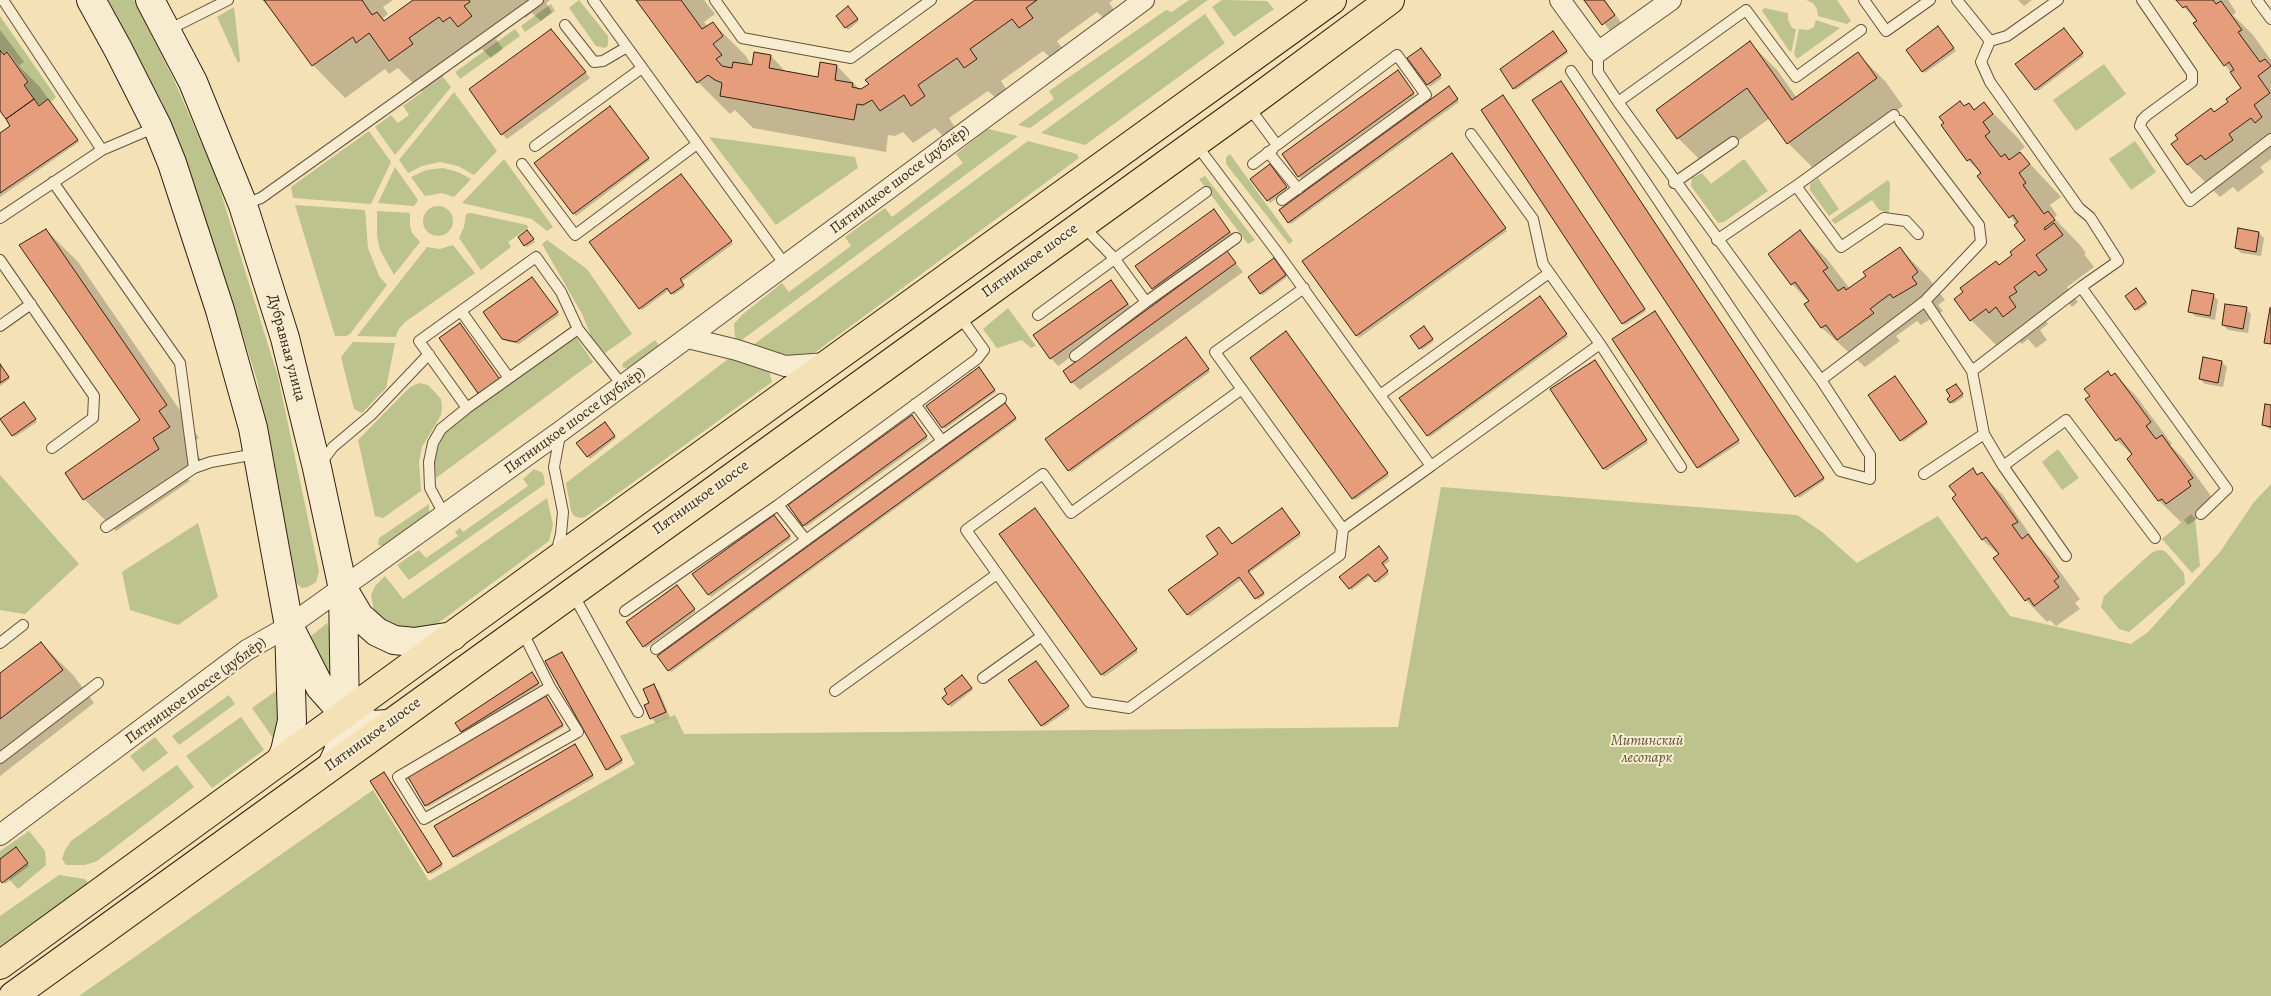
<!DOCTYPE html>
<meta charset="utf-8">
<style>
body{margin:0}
canvas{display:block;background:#f4e1b6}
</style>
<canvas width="2271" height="996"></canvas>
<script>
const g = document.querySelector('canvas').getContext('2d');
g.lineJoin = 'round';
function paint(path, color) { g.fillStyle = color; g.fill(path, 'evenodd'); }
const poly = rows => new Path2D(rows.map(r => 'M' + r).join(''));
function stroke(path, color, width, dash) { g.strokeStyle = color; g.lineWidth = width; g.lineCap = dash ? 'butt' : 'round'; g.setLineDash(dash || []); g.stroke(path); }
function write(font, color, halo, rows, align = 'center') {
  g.font = font + ' Alegreya,serif'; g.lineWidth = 4; g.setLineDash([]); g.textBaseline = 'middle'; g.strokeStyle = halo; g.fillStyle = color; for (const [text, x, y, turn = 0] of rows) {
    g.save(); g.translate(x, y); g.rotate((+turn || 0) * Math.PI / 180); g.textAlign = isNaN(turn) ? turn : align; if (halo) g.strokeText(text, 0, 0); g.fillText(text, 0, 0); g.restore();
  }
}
const green = poly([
 [107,0,134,0,173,78,215,174,278,377,319,571,316,582,308,587,302,588,297,584,295,579,257,380,197,192,162,102],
 [579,0,608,36,608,45,605,48,596,46,569,8],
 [1189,0,1208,0,1030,128,1018,125,1054,99,1049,91,1166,10,1172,12],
 [1222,0,1267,1,1274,9,1234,37,1212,7],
 [1806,0,1837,0,1851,21,1847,24,1818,16,1817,9,1813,3],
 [551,4,555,11,525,32,521,26],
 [234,7,240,61,238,63,217,17],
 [1764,8,1788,13,1788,20,1792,28,1796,29,1792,50,1790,52,1762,11],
 [1205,14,1225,43,1085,145,1041,133],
 [0,16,56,97,51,102,48,99,39,105,25,85,29,82,8,51,4,54,0,48],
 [1816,20,1840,28,1797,59,1794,54,1799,29,1808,30,1814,27],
 [515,29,520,36,460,79,455,72],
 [2104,64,2126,94,2076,131,2053,100],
 [443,77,451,87,395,155,375,127,391,115,398,123,409,115,403,106],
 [454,92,497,151,474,175,458,166,440,162,422,166,408,173,399,160],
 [988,129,1018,136,739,342,735,337,734,324,742,315,782,283,789,292,851,246,845,237,885,208,892,217,963,163,956,154],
 [369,131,391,162,371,204,293,198,291,187],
 [709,137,855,157,858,168,776,225],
 [1028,141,1077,154,1079,158,802,362,749,348],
 [2135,141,2156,172,2131,190,2109,159],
 [1230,154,1293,241,1289,244,1226,164,1226,157],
 [504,159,553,227,547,231,532,219,462,203],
 [1744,159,1768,191,1724,222,1718,223,1691,186,1692,178,1702,173,1711,184],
 [395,167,418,200,414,206,378,203],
 [443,168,458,172,471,179,454,197,442,193,425,196,411,177,426,170],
 [1205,176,1255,240,1248,244,1199,179],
 [1818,178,1839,209,1829,216,1810,190,1810,184],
 [1888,180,1890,184,1889,213,1879,210,1872,200,1835,224,1831,220],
 [295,205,365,210,368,248,379,276,387,285,350,334,346,336,335,336],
 '423 221a15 15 0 1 1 30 0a15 15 0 1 1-30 0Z',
 [377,211,410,213,410,226,412,233,420,242,394,275,380,250,377,236],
 [471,213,527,225,528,228,508,242,511,247,481,270,459,238,464,227,466,214],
 [547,240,587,269,632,334,605,353,591,336,582,314,542,244],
 [453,245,475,273,405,322,398,330,396,337,357,336,427,247,440,249],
 [1008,308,1036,346,1031,348,1022,340,997,348,983,329],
 [576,337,593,362,436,478,434,463,435,454,442,438,451,425],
 [655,340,660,347,629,369,622,367,623,363],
 [353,342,395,343,386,388,362,413,354,409,341,357],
 [732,356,769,371,772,382,585,517,581,518,574,516,571,511,566,483],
 [419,383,428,385,441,399,442,407,441,415,422,447,419,462,421,491,383,518,375,516,358,440,410,387],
 [2058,449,2079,478,2062,490,2042,462],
 [534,469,543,473,545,484,409,580,397,565,419,550,426,558,458,536,455,532,460,528,463,532,528,486,523,479],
 [0,475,79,564,25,614,0,610],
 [2271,484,2271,996,79,996,373,790,429,881,635,764,620,736,675,715,684,734,1398,727,1441,487,1797,515,1822,532,1857,563,1938,516,2010,616,2131,644,2148,632,2220,552,2254,502],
 [547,498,553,525,549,541,426,632,406,636,375,615,371,595,375,586,385,576,403,599],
 [429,504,429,515,383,546,378,545,379,538],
 [2191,514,2195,518,2200,566,2192,573,2162,539],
 [198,523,218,597,178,625,130,610,122,572],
 [2162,550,2166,552,2184,573,2185,584,2129,632,2119,629,2101,607,2104,596,2150,554,2155,551],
 [327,623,329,629,331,678,327,678,311,636],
 [276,691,284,706,275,741,252,708],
 [229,695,235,704,179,745,172,736],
 [241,717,264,750,212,788,186,756],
 [155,737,168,753,143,772,130,756],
 [177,765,194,787,97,861,85,865,66,865,62,859,65,850,71,841],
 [29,831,45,851,46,865,18,889,8,878,28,863,16,847,0,859,0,851],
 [59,875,85,879,88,883,0,946,0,916]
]);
const shadow = poly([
 [262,0,393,0,383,7,388,14,383,18,385,22,415,0,550,0,546,3,552,12,541,21,532,13,525,18,521,13,498,29,502,34,496,39,503,49,491,58,482,49,476,53,471,49,440,71,444,76,422,92,398,68,389,74,385,69,345,98,313,65,276,14],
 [638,0,704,0,715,14,704,22,708,27,713,23,745,55,753,67,771,56,787,73,819,78,837,66,861,91,977,0,1113,0,1109,3,1116,12,1105,19,1097,12,1057,41,1064,51,1052,59,1043,51,1001,81,1008,92,997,99,988,91,949,118,956,129,944,137,935,128,913,143,903,132,895,136,888,135,886,152,753,128,735,110,730,114,698,82],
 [1586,0,1605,0,1622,24,1611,32],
 [2018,0,2032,0,2024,6],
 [2178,0,2228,0,2236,12,2233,15,2253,35,2271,60,2271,159,2260,167,2264,172,2238,192,2233,187,2220,197,2188,165,2173,144,2230,103,2243,88,2225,65,2197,22],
 [850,10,859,21,848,30,838,16],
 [0,30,24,62,19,65,21,68,39,86,79,142,0,197,0,135,12,126,0,109],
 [551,30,590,78,507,139,502,134],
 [1940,30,1956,51,1925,73,1923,71],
 [2066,32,2084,56,2038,91,2035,89],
 [1555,35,1568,53,1516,90,1514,88],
 [1750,43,1777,70,1797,98,1858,54,1885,81,1903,106,1815,170,1788,143,1770,118,1705,165,1678,138],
 [1423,51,1442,78,1430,87,1409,58],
 [1400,73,1415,95,1301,179,1284,155],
 [1563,85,1825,480,1799,498,1534,100],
 [1450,90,1459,102,1291,224,1289,222,1280,210],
 [1505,99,1646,311,1625,325,1623,323],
 [1984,104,2016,136,2025,147,2019,152,2061,197,2050,205,2057,215,2054,218,2080,245,2086,253,2084,254,2094,267,2067,287,2078,302,2072,307,2068,302,2045,320,2048,324,2040,330,2047,340,2036,348,2028,339,2022,344,2018,340,2003,352,1971,320,1999,267,2014,255,2027,240,1982,174,1968,160,1965,107,1975,111],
 [612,110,650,160,576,216,574,214],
 [1453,156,1507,231,1359,338,1304,261],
 [1272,168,1288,190,1270,203,1252,179],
 [683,177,733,244,681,282,685,287,674,295,669,290,642,310,640,308],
 [1213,211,1237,240,1161,296,1137,267],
 [46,230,78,262,199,438,191,443,201,460,184,471,190,481,116,531,84,499,142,420],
 [1800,232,1827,259,1850,289,1900,249,1927,276,1945,300,1938,305,1943,311,1921,325,1917,321,1896,336,1900,341,1865,367,1822,328,1805,304,1809,302,1792,284],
 [2259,233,2264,238,2261,256,2241,253,2236,248],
 [529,234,535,242,527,247,519,237],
 [1227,253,1243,272,1080,390,1072,382,1064,372],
 [1276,262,1287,277,1263,295,1261,293],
 [534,281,559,315,519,344,506,341,503,338],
 [1111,281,1135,312,1058,366,1051,358],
 [2138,291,2148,304,2138,311,2136,309],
 [2213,295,2218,300,2215,320,2195,316,2190,311],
 [1542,300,1568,337,1430,437,1428,435],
 [2246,308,2251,314,2248,333,2228,330,2223,325],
 [1657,315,1740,443,1700,469,1698,467],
 [1426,330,1434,341,1422,350,1420,348],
 [1288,335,1389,476,1355,500,1353,498],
 [1188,340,1210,372,1071,472,1069,470],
 [2204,359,2222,362,2227,367,2223,387,2205,384,2200,379],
 [1597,364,1648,443,1606,471,1552,389],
 [0,365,10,379,0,386],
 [981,371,996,392,945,429,928,406],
 [2115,374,2136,396,2172,444,2170,445,2183,458,2214,500,2212,508,2188,525,2184,520,2181,522,2159,501,2129,459,2133,456,2117,440,2112,377],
 [1897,379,1928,424,1903,442,1901,440],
 [1957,387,1964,397,1953,404,1951,402],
 [26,406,37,422,15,437,13,435],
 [2271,406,2271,430,2263,425],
 [1007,407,1017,420,671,672,669,670],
 [914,419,928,439,806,527,804,525,790,506],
 [607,426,616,438,590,459,578,444],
 [1972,470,1978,476,1981,474,2003,495,2037,545,2049,557,2080,599,2075,603,2080,609,2056,626,2050,620,2047,622,2026,600,1999,555,1983,540,1954,499,1958,496],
 [1037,512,1138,652,1104,677,1001,534],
 [1284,512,1301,536,1249,573,1265,595,1258,600,1242,579,1190,617,1188,614,1232,546],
 [776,518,791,539,711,597,694,575],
 [1381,549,1390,561,1383,566,1389,574,1378,583,1371,575,1352,590,1350,588],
 [679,589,696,612,646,648,644,646],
 [41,643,73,675,94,703,0,776,0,675],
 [564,656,623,763,609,771,607,769],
 [1038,664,1070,709,1044,727,1010,681],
 [534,675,540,685,464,734,462,732,456,723],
 [964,678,973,690,951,707,944,698],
 [654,686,659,691,670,717,656,723,651,718,650,704],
 [546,697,564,727,428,807,426,805],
 [577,748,594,778,456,858,454,856],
 [386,776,443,867,431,874,429,872],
 [18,851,29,866,5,884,0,877,0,861]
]);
const building = poly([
 [264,0,362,0,372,15,377,12,384,21,413,0,469,0,470,2,464,6,472,16,458,27,450,17,443,22,439,17,409,38,413,44,389,61,369,33,356,43,353,37,312,66,264,0],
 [636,0,681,0,702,29,713,22,723,36,713,44,722,55,716,59,722,66,732,68,733,62,752,65,754,52,771,55,769,68,818,77,820,62,837,65,835,80,853,83,852,87,861,89,869,84,865,80,975,0,1037,0,1026,8,1033,18,1019,28,1012,19,970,49,977,59,964,68,957,58,918,85,925,96,911,106,904,95,880,111,872,100,863,105,857,104,854,120,720,96,722,83,715,80,708,75,697,83,636,0],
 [1584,0,1604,0,1615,15,1602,25,1584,0],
 [2176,0,2213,0,2216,4,2221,1,2242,30,2238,32,2260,62,2265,59,2271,66,2258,76,2270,93,2254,105,2262,117,2255,123,2251,118,2229,134,2233,140,2205,160,2201,155,2187,165,2171,144,2178,139,2175,135,2211,108,2214,112,2228,102,2226,99,2241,88,2230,72,2234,70,2229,62,2224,66,2193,23,2197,21,2186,6,2183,8,2176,0],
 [848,6,858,19,845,28,836,16,848,6],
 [1938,26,1954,48,1922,72,1906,50,1938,26],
 [2064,28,2083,53,2035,90,2015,64,2064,28],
 [551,29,586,72,501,135,469,89,551,29],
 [1553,31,1567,51,1513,89,1500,69,1553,31],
 [1750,41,1792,100,1858,52,1877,78,1787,144,1747,88,1677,139,1656,110,1750,41],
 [1421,48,1441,75,1427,85,1407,58,1421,48],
 [0,50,4,55,7,52,28,82,24,85,34,99,6,119,0,111,0,50],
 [1398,70,1414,93,1298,177,1282,154,1398,70],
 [1561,81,1824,478,1795,497,1532,100,1561,81],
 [1449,86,1458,99,1288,223,1279,210,1449,86],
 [1503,95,1645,309,1622,324,1481,110,1503,95],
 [34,99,39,106,48,99,78,140,0,193,0,133,10,126,6,119,34,99],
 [1960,101,1964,106,1969,103,1974,110,1984,102,1993,114,1983,122,1990,132,1985,136,2001,157,2005,154,2009,160,2020,152,2030,164,2019,173,2026,183,2023,185,2044,214,2048,211,2055,220,2044,228,2045,230,2054,223,2063,235,2036,255,2047,270,2039,276,2035,271,2014,287,2017,292,2009,297,2016,307,2003,317,1996,307,1989,313,1986,309,1970,321,1954,299,1963,292,1960,288,1996,261,1999,265,2012,255,2010,252,2025,240,2014,225,2018,222,2013,215,2009,218,1977,176,1981,173,1970,159,1967,161,1941,125,1944,123,1939,117,1960,101],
 [610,106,649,158,573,214,534,163,610,106],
 [1452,153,1506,228,1356,336,1302,261,1452,153],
 [1270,164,1287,187,1267,201,1250,179,1270,164],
 [681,174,732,241,680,279,684,285,671,294,667,288,639,309,589,242,681,174],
 [1214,209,1230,232,1152,289,1135,266,1214,209],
 [2238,228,2259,232,2256,252,2235,248,2238,228],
 [46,229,167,405,159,411,170,427,153,438,159,449,83,500,65,473,140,420,19,245,46,229],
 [527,230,534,239,524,246,518,237,527,230],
 [1800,230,1828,268,1823,271,1838,291,1844,287,1846,290,1866,276,1863,272,1900,247,1918,272,1912,277,1917,284,1893,298,1890,294,1870,309,1874,313,1837,340,1826,325,1821,328,1804,304,1809,301,1795,282,1791,285,1768,254,1800,230],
 [1227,251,1236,263,1071,383,1063,371,1227,251],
 [1274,258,1286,275,1260,294,1248,277,1274,258],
 [532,277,558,312,516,342,502,339,483,312,532,277],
 [1111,280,1128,304,1050,359,1033,335,1111,280],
 [2136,288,2146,302,2135,310,2125,296,2136,288],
 [2192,290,2214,294,2210,316,2188,312,2192,290],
 [1540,296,1567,334,1427,436,1399,398,1540,296],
 [2225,304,2247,307,2243,329,2222,325,2225,304],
 [2270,308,2271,308,2271,344,2264,343,2270,308],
 [1655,311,1739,440,1697,468,1612,339,1655,311],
 [460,323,501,381,480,396,439,338,460,323],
 [1424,326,1433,339,1419,349,1410,336,1424,326],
 [1286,331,1388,473,1352,499,1250,358,1286,331],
 [1186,337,1209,369,1068,471,1045,439,1186,337],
 [2203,357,2222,361,2218,383,2199,379,2203,357],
 [1595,360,1647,440,1603,469,1550,389,1595,360],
 [0,364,9,377,0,383,0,364],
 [979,367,995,390,942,428,926,406,979,367],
 [2108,371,2111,376,2115,373,2151,422,2146,426,2156,439,2162,435,2193,478,2188,481,2191,486,2166,504,2162,499,2158,501,2127,459,2132,454,2120,438,2116,441,2085,399,2090,396,2084,389,2108,371],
 [1895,376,1927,422,1900,441,1868,395,1895,376],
 [1956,384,1963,394,1950,403,1947,399,1950,396,1946,390,1956,384],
 [24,402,36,419,12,436,0,419,24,402],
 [1005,403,1016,418,668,671,657,656,1005,403],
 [2265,404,2271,405,2271,427,2262,425,2265,404],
 [912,415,927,436,803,526,788,505,912,415],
 [605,422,615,436,587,457,576,443,605,422],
 [1973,468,1977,475,1982,472,2018,522,2012,525,2022,539,2028,534,2059,577,2054,581,2059,587,2034,606,2029,598,2025,601,1993,558,1999,554,1986,537,1982,540,1952,498,1956,495,1949,486,1973,468],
 [1035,508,1137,649,1101,675,999,534,1035,508],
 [1282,508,1300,533,1248,571,1264,593,1255,599,1239,577,1187,615,1168,590,1218,554,1206,536,1219,527,1232,544,1282,508],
 [774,515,790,536,708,595,692,574,774,515],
 [1379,546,1388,558,1382,563,1388,571,1375,582,1368,574,1349,589,1339,577,1379,546],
 [677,585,695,609,643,647,626,622,677,585],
 [41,642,63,670,0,719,0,673,41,642],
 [562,652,622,760,606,770,545,661,562,652],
 [1036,661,1069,706,1041,726,1008,680,1036,661],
 [532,672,539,683,461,732,455,723,532,672],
 [962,675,972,688,948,705,942,698,947,694,944,689,962,675],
 [654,684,666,712,650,719,644,705,649,703,643,689,654,684],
 [546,696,563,725,425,806,408,777,546,696],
 [575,744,593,775,453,857,434,826,575,744],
 [384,772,442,864,428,873,370,781,384,772],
 [16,847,28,863,2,883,0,880,0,859,16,847]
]);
const lane = poly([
 [3,0,102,150],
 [593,0,786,266],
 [715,0,742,38,851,58,931,0],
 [1864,0,1886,31,1930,0],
 [1957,0,1990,41,2007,36,2058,0],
 [2142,0,2192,73,2192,82,2147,115,2142,120,2140,126,2190,201,2271,139],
 [2257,0,2271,19],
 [565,25,594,62,603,61,627,47],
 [168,30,228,0],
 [1990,41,1981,62,1990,82,2079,208,2090,217,2118,261,2081,287],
 [1598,52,1598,72,1618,102,1821,380,1925,301,1972,371,2081,287,2227,489,2201,514],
 [1571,71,1840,471,1870,479,1870,455,1821,380],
 [1618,102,1746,10,1796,77,1861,30],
 [1248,106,1277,145,1397,55,1426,95,1282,200],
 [1900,121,1979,225,1981,242,1925,301],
 [1195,143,1277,252,1431,466,1600,344,1543,264,1533,219,1471,134],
 [535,146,642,68],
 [1268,152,1298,189],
 [522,164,575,235,697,144],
 [1253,164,1273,149],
 [53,182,180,363,194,468,106,527],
 [1674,183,1733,142],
 [1796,186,1894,115],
 [244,204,261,198,538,0],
 [0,218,102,150,156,127],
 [1082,225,1114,258,1146,302,1236,238],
 [1717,240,1796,186,1841,247,1884,218,1906,221,1918,234],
 [0,260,94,396,93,418,52,448],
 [1304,288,1215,352,1343,529,1431,466],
 [461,311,509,378],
 [1038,315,1206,192],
 [0,326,31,304],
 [1600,344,1681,467],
 [1075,356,1146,302],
 [1972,371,1984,434,2003,466,2066,556],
 [1242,389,1071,513,1043,474,966,530,1089,702,1129,708,1340,555,1343,529],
 [1380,395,1549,273],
 [467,408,419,341,536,257,561,292,578,329,623,386],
 [942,441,1001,399],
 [321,463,333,447,371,415,429,354],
 [2003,466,2066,420,2155,538],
 [194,468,211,462,256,454],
 [1924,474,1984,434],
 [778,505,806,540],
 [445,516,430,488,429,462,433,443,441,429,467,408,578,329],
 [556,553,561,534,563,512,554,467,560,435],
 [573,594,638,712],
 [625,611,778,505,977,359,984,350,958,314],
 [522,631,550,687,578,732,424,819,398,777,550,687],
 [0,643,23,625],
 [656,649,942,441,915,404],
 [983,678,1042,636],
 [835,691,997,574],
 [0,758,98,683]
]);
const street = poly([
 [1560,0,1598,52,1671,0],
 [688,338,737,350,785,366,828,363],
 [0,835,247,650,289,626,561,431,1144,0]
]);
const secondary = poly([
 [91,0,118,49,157,126,172,163,220,310,253,428,289,626,292,721,285,751,281,760],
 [150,0,193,82,243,205,285,338,317,468,343,589,345,715,338,752,332,765],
 [343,589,359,616,377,632,394,640,414,642,453,636],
 [293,634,320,687,345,715,372,725,388,724]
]);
const primary = poly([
 [0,965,553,562,1332,0],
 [13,996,1248,105,1390,0]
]);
const streetNames = [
 ["Пятницкое шоссе (дублёр)",900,180,-37],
 ["Пятницкое шоссе",1030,261,-36],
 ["Дубравная улица",286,348,75],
 ["Пятницкое шоссе (дублёр)",575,421,-36],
 ["Пятницкое шоссе",701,498,-36],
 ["Пятницкое шоссе (дублёр)",196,691,-36],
 ["Пятницкое шоссе",373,735,-36]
];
const parkNames = [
 ["Митинский",1647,741],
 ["лесопарк",1647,758]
];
paint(green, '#bcc38d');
paint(shadow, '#0003');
paint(building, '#e69d7c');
stroke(building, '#352213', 1);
stroke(lane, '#65523c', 12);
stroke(street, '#65523c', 22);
stroke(secondary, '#352213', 30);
stroke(primary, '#352213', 30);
stroke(lane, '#f8ecd0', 10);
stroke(street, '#f8ecd0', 20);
stroke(secondary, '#f8ecd0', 28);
stroke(primary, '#f4e1b6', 28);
write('15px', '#352213', '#f8ecd0', streetNames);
write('italic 15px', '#5e5238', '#f8ecd0', parkNames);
</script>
